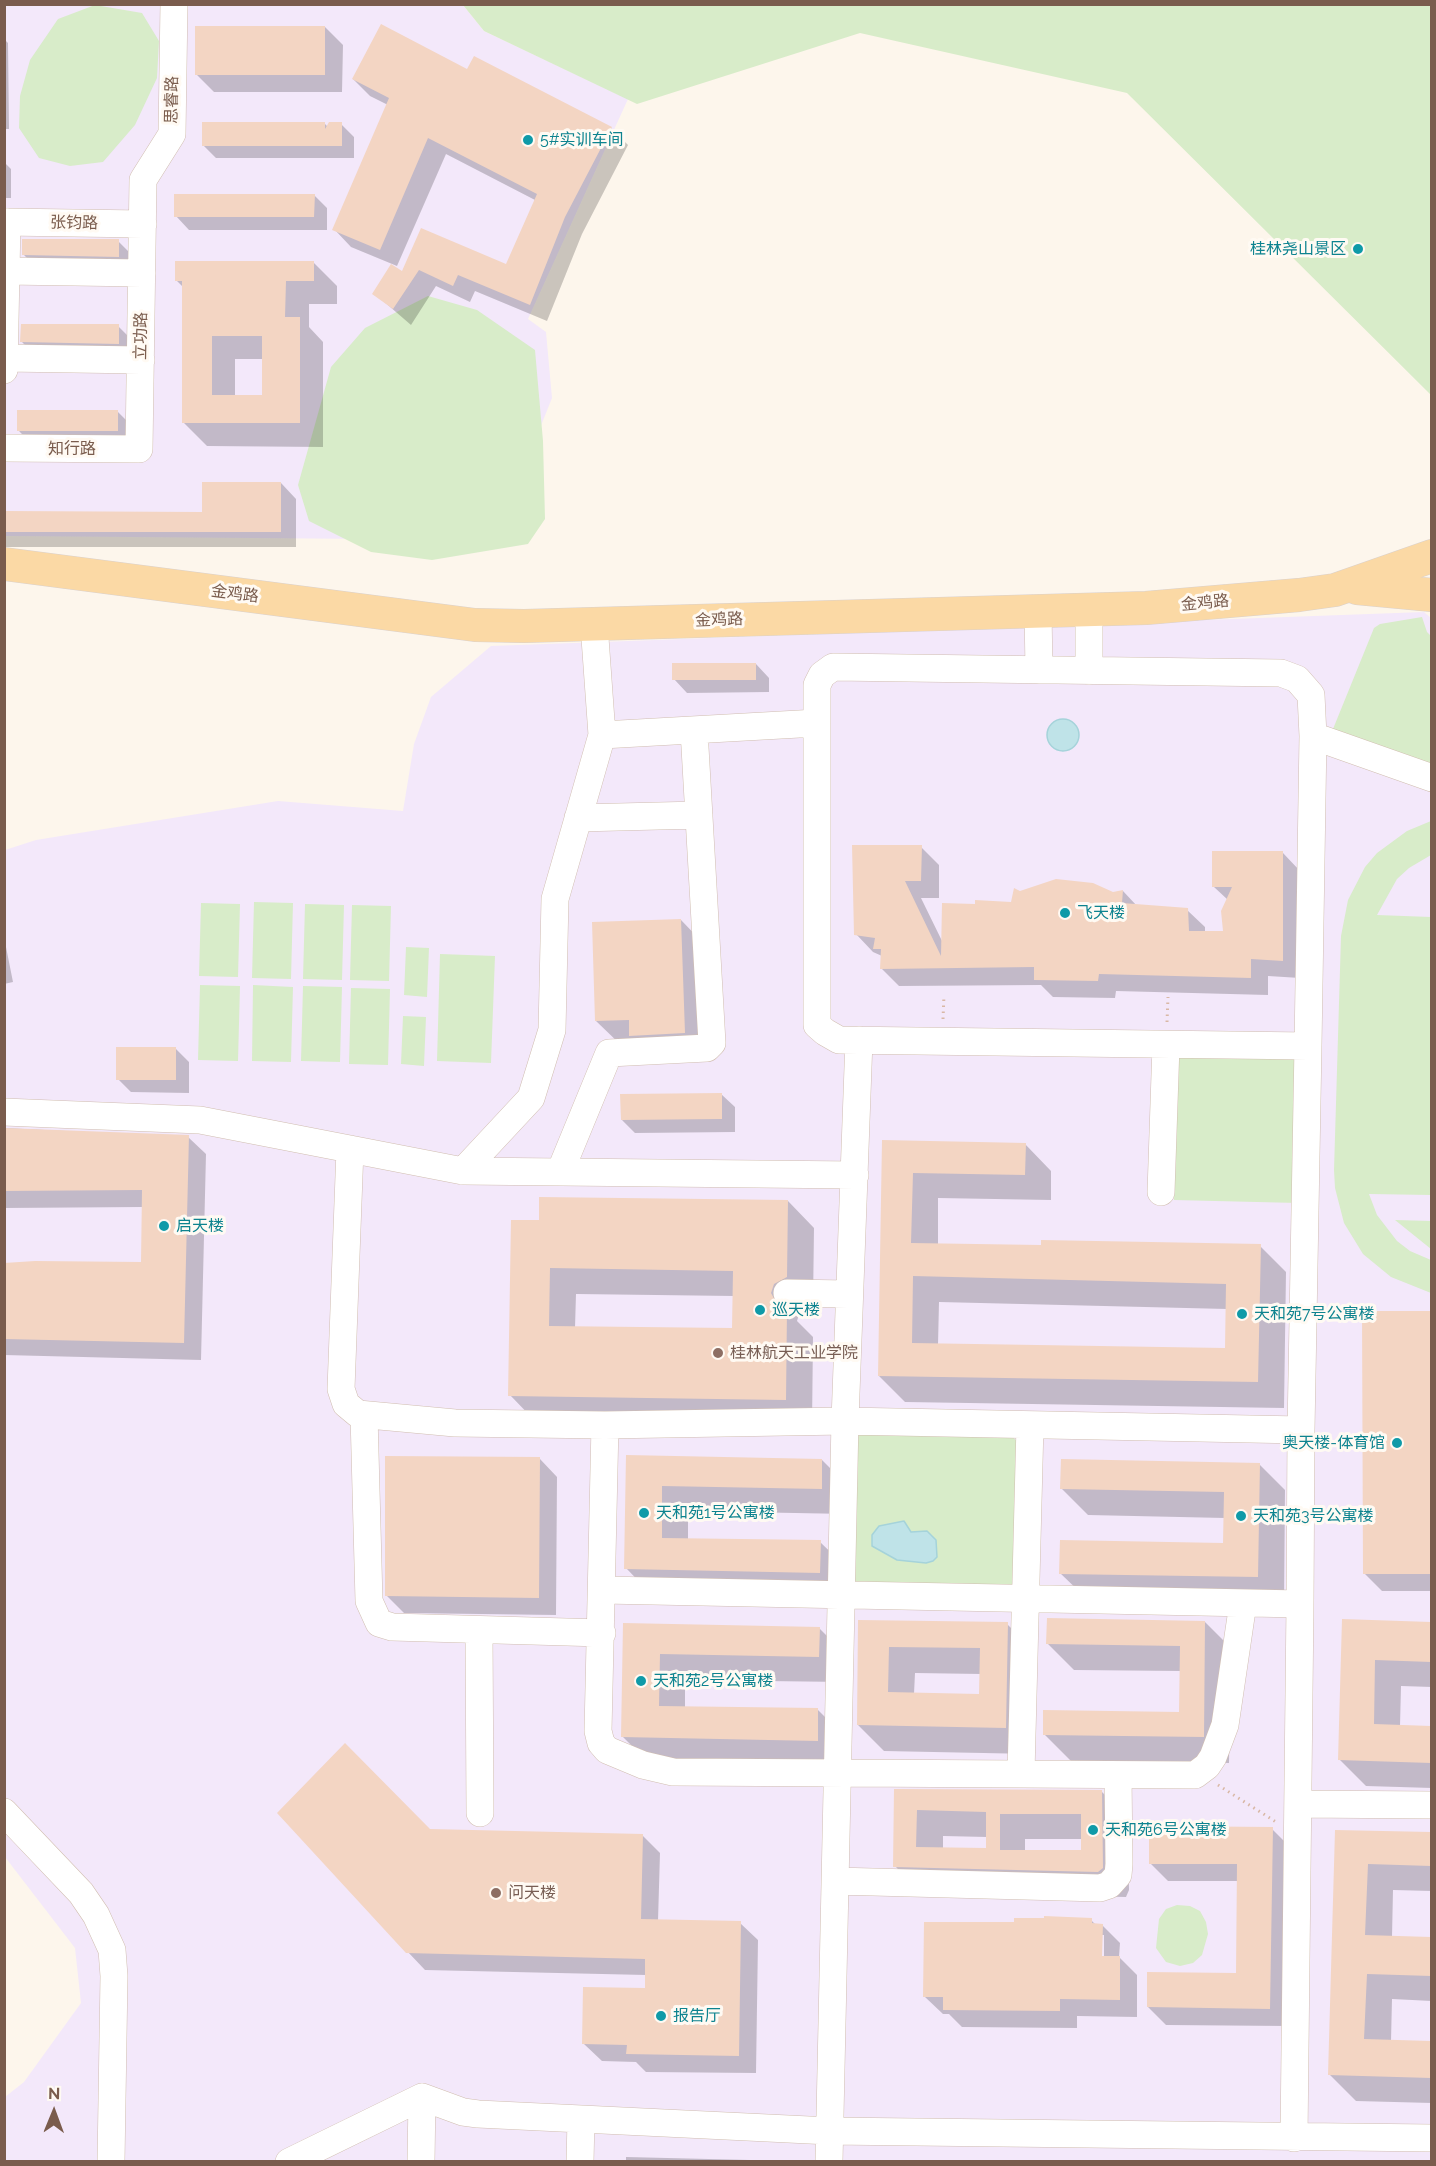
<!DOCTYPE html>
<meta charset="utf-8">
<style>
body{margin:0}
#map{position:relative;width:1436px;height:2166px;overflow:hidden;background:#fdf6ec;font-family:Raleway,sans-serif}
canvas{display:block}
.frame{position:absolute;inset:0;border:6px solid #7a5c4d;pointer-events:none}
.north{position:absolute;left:24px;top:2082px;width:60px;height:60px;-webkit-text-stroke:4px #fffaf3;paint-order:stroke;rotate:1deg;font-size:16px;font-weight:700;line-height:24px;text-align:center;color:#7a5c4d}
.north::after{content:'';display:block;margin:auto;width:21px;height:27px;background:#7a5c4d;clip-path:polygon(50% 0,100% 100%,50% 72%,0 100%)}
</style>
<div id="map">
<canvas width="1436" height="2166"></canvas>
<div class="frame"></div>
<div class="north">N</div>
</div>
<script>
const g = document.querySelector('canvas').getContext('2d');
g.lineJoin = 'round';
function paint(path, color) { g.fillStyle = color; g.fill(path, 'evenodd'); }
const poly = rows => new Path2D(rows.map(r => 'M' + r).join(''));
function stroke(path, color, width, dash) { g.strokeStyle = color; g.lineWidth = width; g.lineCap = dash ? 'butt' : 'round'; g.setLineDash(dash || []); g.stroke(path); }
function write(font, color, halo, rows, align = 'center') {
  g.font = font + ' Raleway,"Noto Sans SC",sans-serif'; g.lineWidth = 6; g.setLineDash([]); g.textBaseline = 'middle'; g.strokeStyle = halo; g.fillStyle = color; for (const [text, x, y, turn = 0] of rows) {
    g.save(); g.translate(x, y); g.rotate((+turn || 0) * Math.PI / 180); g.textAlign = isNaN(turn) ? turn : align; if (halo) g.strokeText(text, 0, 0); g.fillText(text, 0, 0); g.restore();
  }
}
const education = poly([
 [5,5,463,5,484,31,628,99,528,319,546,332,552,398,520,478,372,539,5,536],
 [1424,612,1431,618,1431,2161,5,2161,5,2097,24,2082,81,2003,75,1948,5,1857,5,850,36,840,278,801,403,811,414,744,431,697,491,646]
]);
const green = poly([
 [95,5,142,13,159,41,157,78,135,125,103,162,70,166,39,158,19,128,20,96,30,60,58,19],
 [463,5,1431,5,1431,395,1127,93,860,33,637,104,484,31],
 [428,296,477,310,535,350,543,441,545,519,528,544,432,560,371,552,309,521,298,485,331,367,365,328],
 [1422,617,1427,632,1431,636,1431,768,1333,729,1374,628,1380,624],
 [1431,821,1431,855,1409,868,1397,879,1377,915,1431,917,1431,1195,1369,1194,1377,1215,1397,1241,1410,1251,1431,1260,1431,1293,1391,1277,1363,1254,1344,1223,1335,1188,1334,1170,1341,936,1348,900,1365,867,1377,853,1407,831],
 [254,902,293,903,291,979,252,978],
 [201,903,240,904,238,977,199,976],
 [305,904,344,905,342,980,303,979],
 [352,905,391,906,389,981,350,980],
 [406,947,429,948,427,997,404,995],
 [440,954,495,956,491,1063,437,1061],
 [200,985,240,986,238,1061,198,1060],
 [253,985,293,987,291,1062,252,1061],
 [303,986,342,987,340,1062,301,1061],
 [351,988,390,989,388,1065,349,1064],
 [403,1016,426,1017,424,1066,401,1064],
 [1178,1055,1302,1059,1298,1203,1174,1200],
 [1395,1220,1431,1221,1431,1249],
 [866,1430,1006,1431,1019,1443,1014,1585,1007,1588,854,1582,855,1436],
 [1177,1905,1190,1906,1200,1911,1206,1922,1208,1934,1202,1955,1193,1963,1180,1966,1166,1962,1156,1948,1159,1919,1166,1909]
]);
const water = poly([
 '1047 735a16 16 0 1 1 32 0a16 16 0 1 1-32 0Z',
 [904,1521,911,1532,927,1531,936,1540,937,1557,933,1561,926,1563,897,1560,872,1546,872,1535,879,1526,904,1521]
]);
const shadow = poly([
 [325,27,343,45,342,92,214,92,196,74],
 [4,39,8,43,9,129,4,129],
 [468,71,611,128,628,145,582,234,547,321,475,291,470,302,436,286,411,325,374,293,402,273,422,230,507,266,535,200,446,154,397,266,351,247,334,229,388,105,370,96,353,79],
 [325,124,328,127,341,124,354,137,354,158,216,158,203,145],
 [4,162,11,169,11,198,4,198],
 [314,195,327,208,327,230,189,230,176,216],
 [118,241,131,254,131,269,37,268,24,255],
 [314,263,337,286,337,304,309,304,309,327,323,342,323,447,207,446,184,423,184,288,176,280],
 [235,359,264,359,264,397,235,397],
 [118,326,131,339,131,356,35,355,22,342],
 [118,412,131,425,131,444,32,444,19,431],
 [281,483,296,499,296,547,4,547,4,513,203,513],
 [756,664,769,678,769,692,687,693,674,679],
 [921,847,939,865,939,898,921,898,943,943,1012,903,1020,893,1113,894,1123,891,1137,906,1187,910,1205,927,1205,933,1224,933,1228,900,1214,887,1283,853,1300,871,1300,978,1268,976,1268,995,1116,991,1115,998,1053,997,1041,985,899,986,881,968,882,956,873,952,856,934],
 [681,920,707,947,711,1059,623,1047,596,1021],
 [4,937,13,982,4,984],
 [176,1049,189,1062,189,1093,131,1092,118,1079],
 [721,1094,735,1107,735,1132,635,1133,622,1120],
 [4,1128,188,1137,206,1154,201,1360,4,1355,4,1265,142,1264,143,1207,4,1208],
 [883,1142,1025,1144,1051,1171,1051,1200,938,1198,938,1245,1260,1246,1286,1272,1284,1408,905,1402,879,1376],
 [939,1302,1227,1309,1226,1349,938,1345],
 [788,1201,814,1228,813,1304,800,1311,797,1321,813,1337,812,1426,536,1422,510,1395,540,1222],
 [576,1294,734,1296,734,1330,575,1328],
 [1364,1313,1432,1313,1432,1591,1382,1591,1364,1573],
 [628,1457,822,1460,848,1486,848,1514,688,1511,688,1540,820,1542,847,1568,846,1598,652,1595,626,1568],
 [540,1459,557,1477,556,1615,404,1613,386,1595],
 [1259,1464,1285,1490,1284,1603,1087,1599,1060,1573,1225,1544,1225,1518,1088,1515,1062,1489],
 [860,1621,1007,1624,1033,1650,1032,1754,884,1751,858,1725],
 [915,1673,981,1674,981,1696,914,1694],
 [1344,1621,1432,1623,1432,1687,1401,1686,1400,1726,1432,1727,1432,1788,1366,1786,1340,1760],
 [1205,1622,1231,1648,1229,1763,1071,1761,1044,1734,1181,1713,1181,1671,1074,1670,1048,1644],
 [625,1625,819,1628,845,1654,845,1682,685,1680,685,1708,818,1710,844,1736,844,1766,649,1763,623,1737],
 [895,1791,1102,1792,1128,1818,1129,1890,1126,1897,921,1893,895,1866],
 [943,1836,987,1837,987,1850,943,1849],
 [1025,1839,1082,1839,1082,1851,1025,1852],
 [1272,1829,1290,1847,1287,2026,1166,2025,1148,2007,1238,1975,1239,1881,1168,1881,1150,1863],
 [429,1830,642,1835,660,1853,658,1921,740,1923,758,1940,756,2073,646,2072,636,2062,602,2061,584,2044,646,1989,646,1975,425,1970,407,1951],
 [1336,1831,1432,1834,1432,1891,1393,1890,1392,1937,1432,1938,1432,2001,1392,1999,1391,2041,1432,2042,1432,2103,1356,2101,1330,2075],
 [1091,1920,1096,1925,1102,1925,1120,1943,1119,1957,1137,1975,1137,2017,1077,2016,1077,2028,962,2027,949,2014,943,2014,925,1997,1016,1924],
 [1101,1935,1104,1935,1104,1963,1101,1963],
 [626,2157,792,2161,793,2162,626,2162],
 [1121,2160,1229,2162,1121,2162]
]);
const building = poly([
 [381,24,467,69,474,56,612,127,565,217,530,305,458,275,453,286,419,270,393,309,372,294,391,264,402,271,421,228,506,264,537,194,428,138,380,250,332,230,389,98,352,79],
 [195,26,325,26,325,75,195,75],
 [202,122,325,122,325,129,329,122,342,122,342,146,202,146],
 [174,194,315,194,314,217,174,217],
 [22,239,119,239,119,257,22,255],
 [175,261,314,261,314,281,286,281,285,317,300,317,300,423,182,423,182,281,175,281],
 [212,336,262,336,262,395,212,395],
 [21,324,119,324,119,344,20,342],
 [17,410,118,410,118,431,17,431],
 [202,482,281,482,281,532,4,532,4,511,202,512],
 [672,663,756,663,756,680,672,680],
 [852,845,922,845,921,881,905,881,941,956,942,903,975,904,975,900,1011,902,1014,888,1020,891,1056,879,1093,883,1113,892,1123,890,1122,903,1188,908,1189,931,1223,931,1221,911,1232,887,1212,887,1212,851,1283,851,1283,961,1251,959,1251,978,1099,974,1098,981,1034,980,1034,967,880,969,881,949,873,949,875,938,854,935],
 [681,919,685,1033,629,1036,629,1020,595,1021,592,922],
 [116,1047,176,1047,176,1080,116,1080],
 [722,1093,722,1119,621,1120,620,1094],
 [4,1128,189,1135,184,1343,4,1339,4,1263,35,1261,141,1262,142,1190,4,1191],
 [882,1140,1026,1143,1025,1175,913,1173,911,1243,1041,1245,1041,1240,1261,1244,1258,1382,878,1376],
 [913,1276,1226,1284,1225,1348,912,1343],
 [539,1197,788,1200,787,1277,774,1284,771,1293,778,1306,787,1309,786,1400,508,1396,511,1220,539,1220],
 [550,1268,733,1271,732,1328,549,1326],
 [1362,1311,1431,1311,1431,1574,1363,1574],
 [626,1455,822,1459,822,1489,662,1486,662,1538,821,1540,820,1573,624,1569],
 [385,1456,540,1457,539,1598,385,1596],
 [1061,1459,1260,1463,1258,1577,1059,1574,1060,1540,1223,1543,1224,1492,1060,1489],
 [1047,1618,1205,1621,1204,1737,1043,1735,1043,1710,1179,1712,1180,1646,1046,1644],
 [1342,1619,1431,1622,1431,1662,1375,1660,1374,1724,1431,1726,1431,1763,1338,1760],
 [858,1620,1008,1622,1006,1728,857,1725],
 [889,1647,980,1648,979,1694,888,1692],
 [623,1623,820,1627,819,1657,660,1654,659,1706,818,1708,818,1741,621,1737],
 [345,1743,430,1829,643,1834,641,1919,741,1921,739,2056,626,2054,627,2045,582,2044,583,1987,645,1988,645,1959,406,1953,277,1813],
 [894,1789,1102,1790,1103,1868,1098,1872,893,1867],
 [917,1810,986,1812,986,1848,916,1847],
 [1000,1814,1081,1814,1081,1850,1000,1850],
 [1149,1826,1273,1827,1270,2009,1147,2007,1147,1972,1236,1973,1237,1864,1149,1864],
 [1335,1830,1431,1832,1431,1866,1368,1864,1365,1935,1431,1937,1431,1976,1367,1974,1364,2039,1431,2041,1431,2078,1328,2075],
 [1044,1916,1092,1918,1092,1923,1103,1924,1102,1956,1120,1956,1120,2000,1060,1999,1060,2011,943,2010,943,1997,923,1997,924,1922,1014,1922,1014,1918,1044,1918]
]);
const path = poly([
 [943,1019,944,995],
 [1167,1022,1168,997],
 [1218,1785,1276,1822]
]);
const minor = poly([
 [4,222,143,224],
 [6,271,142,273],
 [5,358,141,360],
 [4,370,7,222],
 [4,448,139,449,143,180,172,134,174,4],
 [1089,610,1089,671],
 [1038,611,1039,670],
 [602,735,817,723],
 [1313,736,1432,778],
 [578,818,699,815],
 [4,1112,200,1120,463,1171,855,1175],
 [350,1149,341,1389,346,1404,358,1414,455,1423,605,1425,845,1421,1301,1430,1308,1046,1313,736,1311,695,1297,679,1281,673,833,667,822,675,817,685,817,1025,825,1032,839,1040,1308,1046],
 [463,1171,531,1098,552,1030,555,899,602,735,594,624],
 [560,1172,609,1053,707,1048,712,1043,694,730],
 [1161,1192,1166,1045],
 [787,1293,848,1294],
 [364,1415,369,1601,379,1623,392,1627,602,1633],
 [605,1425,598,1731,601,1743,607,1750,643,1765,673,1772,1195,1775,1207,1766,1213,1757,1225,1725,1243,1603],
 [603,1590,1300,1604,1301,1430],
 [479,1631,480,1813],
 [1021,1773,1030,1425],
 [1298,1804,1432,1805],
 [4,1812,81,1893,96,1915,112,1950,114,1976,111,2162],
 [835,1881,1100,1888,1109,1885,1118,1875,1119,1864,1118,1775],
 [1294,2138,1300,1604],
 [289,2162,422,2097,463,2112,478,2114,830,2131,1432,2138],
 [421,2162,422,2097],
 [580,2162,581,2119],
 [829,2162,845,1421,859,1040]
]);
const major = poly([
 [4,564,475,625,524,626,1146,608,1299,595,1335,590,1432,556],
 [1357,588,1432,595]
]);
const markers = [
 [528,140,6,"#0f9aa8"],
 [1358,249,6,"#0f9aa8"],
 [1065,913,6,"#0f9aa8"],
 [164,1226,6,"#0f9aa8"],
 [760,1310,6,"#0f9aa8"],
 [1242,1314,6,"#0f9aa8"],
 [718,1353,6,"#8d6e63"],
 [1397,1443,6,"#0f9aa8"],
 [644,1513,6,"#0f9aa8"],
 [1241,1516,6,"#0f9aa8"],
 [641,1681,6,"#0f9aa8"],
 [1093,1830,6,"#0f9aa8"],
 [496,1893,6,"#8d6e63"],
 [661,2016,6,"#0f9aa8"]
];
const streetNames = [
 ["思睿路",172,100,-89],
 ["张钧路",74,223,1],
 ["立功路",141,336,-89],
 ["知行路",72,449],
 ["金鸡路",235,594,7],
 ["金鸡路",1205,603,-5],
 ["金鸡路",719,620,-2]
];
const cultureNames = [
 ["5#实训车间",540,140],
 ["桂林尧山景区",1346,249,"right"],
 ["飞天楼",1077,913],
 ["启天楼",176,1226],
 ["巡天楼",772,1310],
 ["天和苑7号公寓楼",1254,1314],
 ["奥天楼-体育馆",1385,1443,"right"],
 ["天和苑1号公寓楼",656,1513],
 ["天和苑3号公寓楼",1253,1516],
 ["天和苑2号公寓楼",653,1681],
 ["天和苑6号公寓楼",1105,1830],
 ["报告厅",673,2016]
];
const educationNames = [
 ["桂林航天工业学院",730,1353],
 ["问天楼",508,1893]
];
paint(education, '#f3e8fa');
paint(green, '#d8ecc9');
paint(water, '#bfe3e8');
stroke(water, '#a5d3da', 1.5);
paint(shadow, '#0003');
paint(building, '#f3d5c3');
stroke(minor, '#d1beb0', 28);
stroke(major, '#dad1cd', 34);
stroke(path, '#d9b8a5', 3, [1.5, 4.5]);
stroke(minor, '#fff', 27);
stroke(major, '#fbd9a5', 33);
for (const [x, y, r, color] of markers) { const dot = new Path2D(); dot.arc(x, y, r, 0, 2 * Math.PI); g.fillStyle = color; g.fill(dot); stroke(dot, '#fffaf3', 2); }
write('16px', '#7a5c4d', '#fffaf3', streetNames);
write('16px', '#0d838f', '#fffaf3', cultureNames, 'left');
write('16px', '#785e54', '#fffaf3', educationNames, 'left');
</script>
